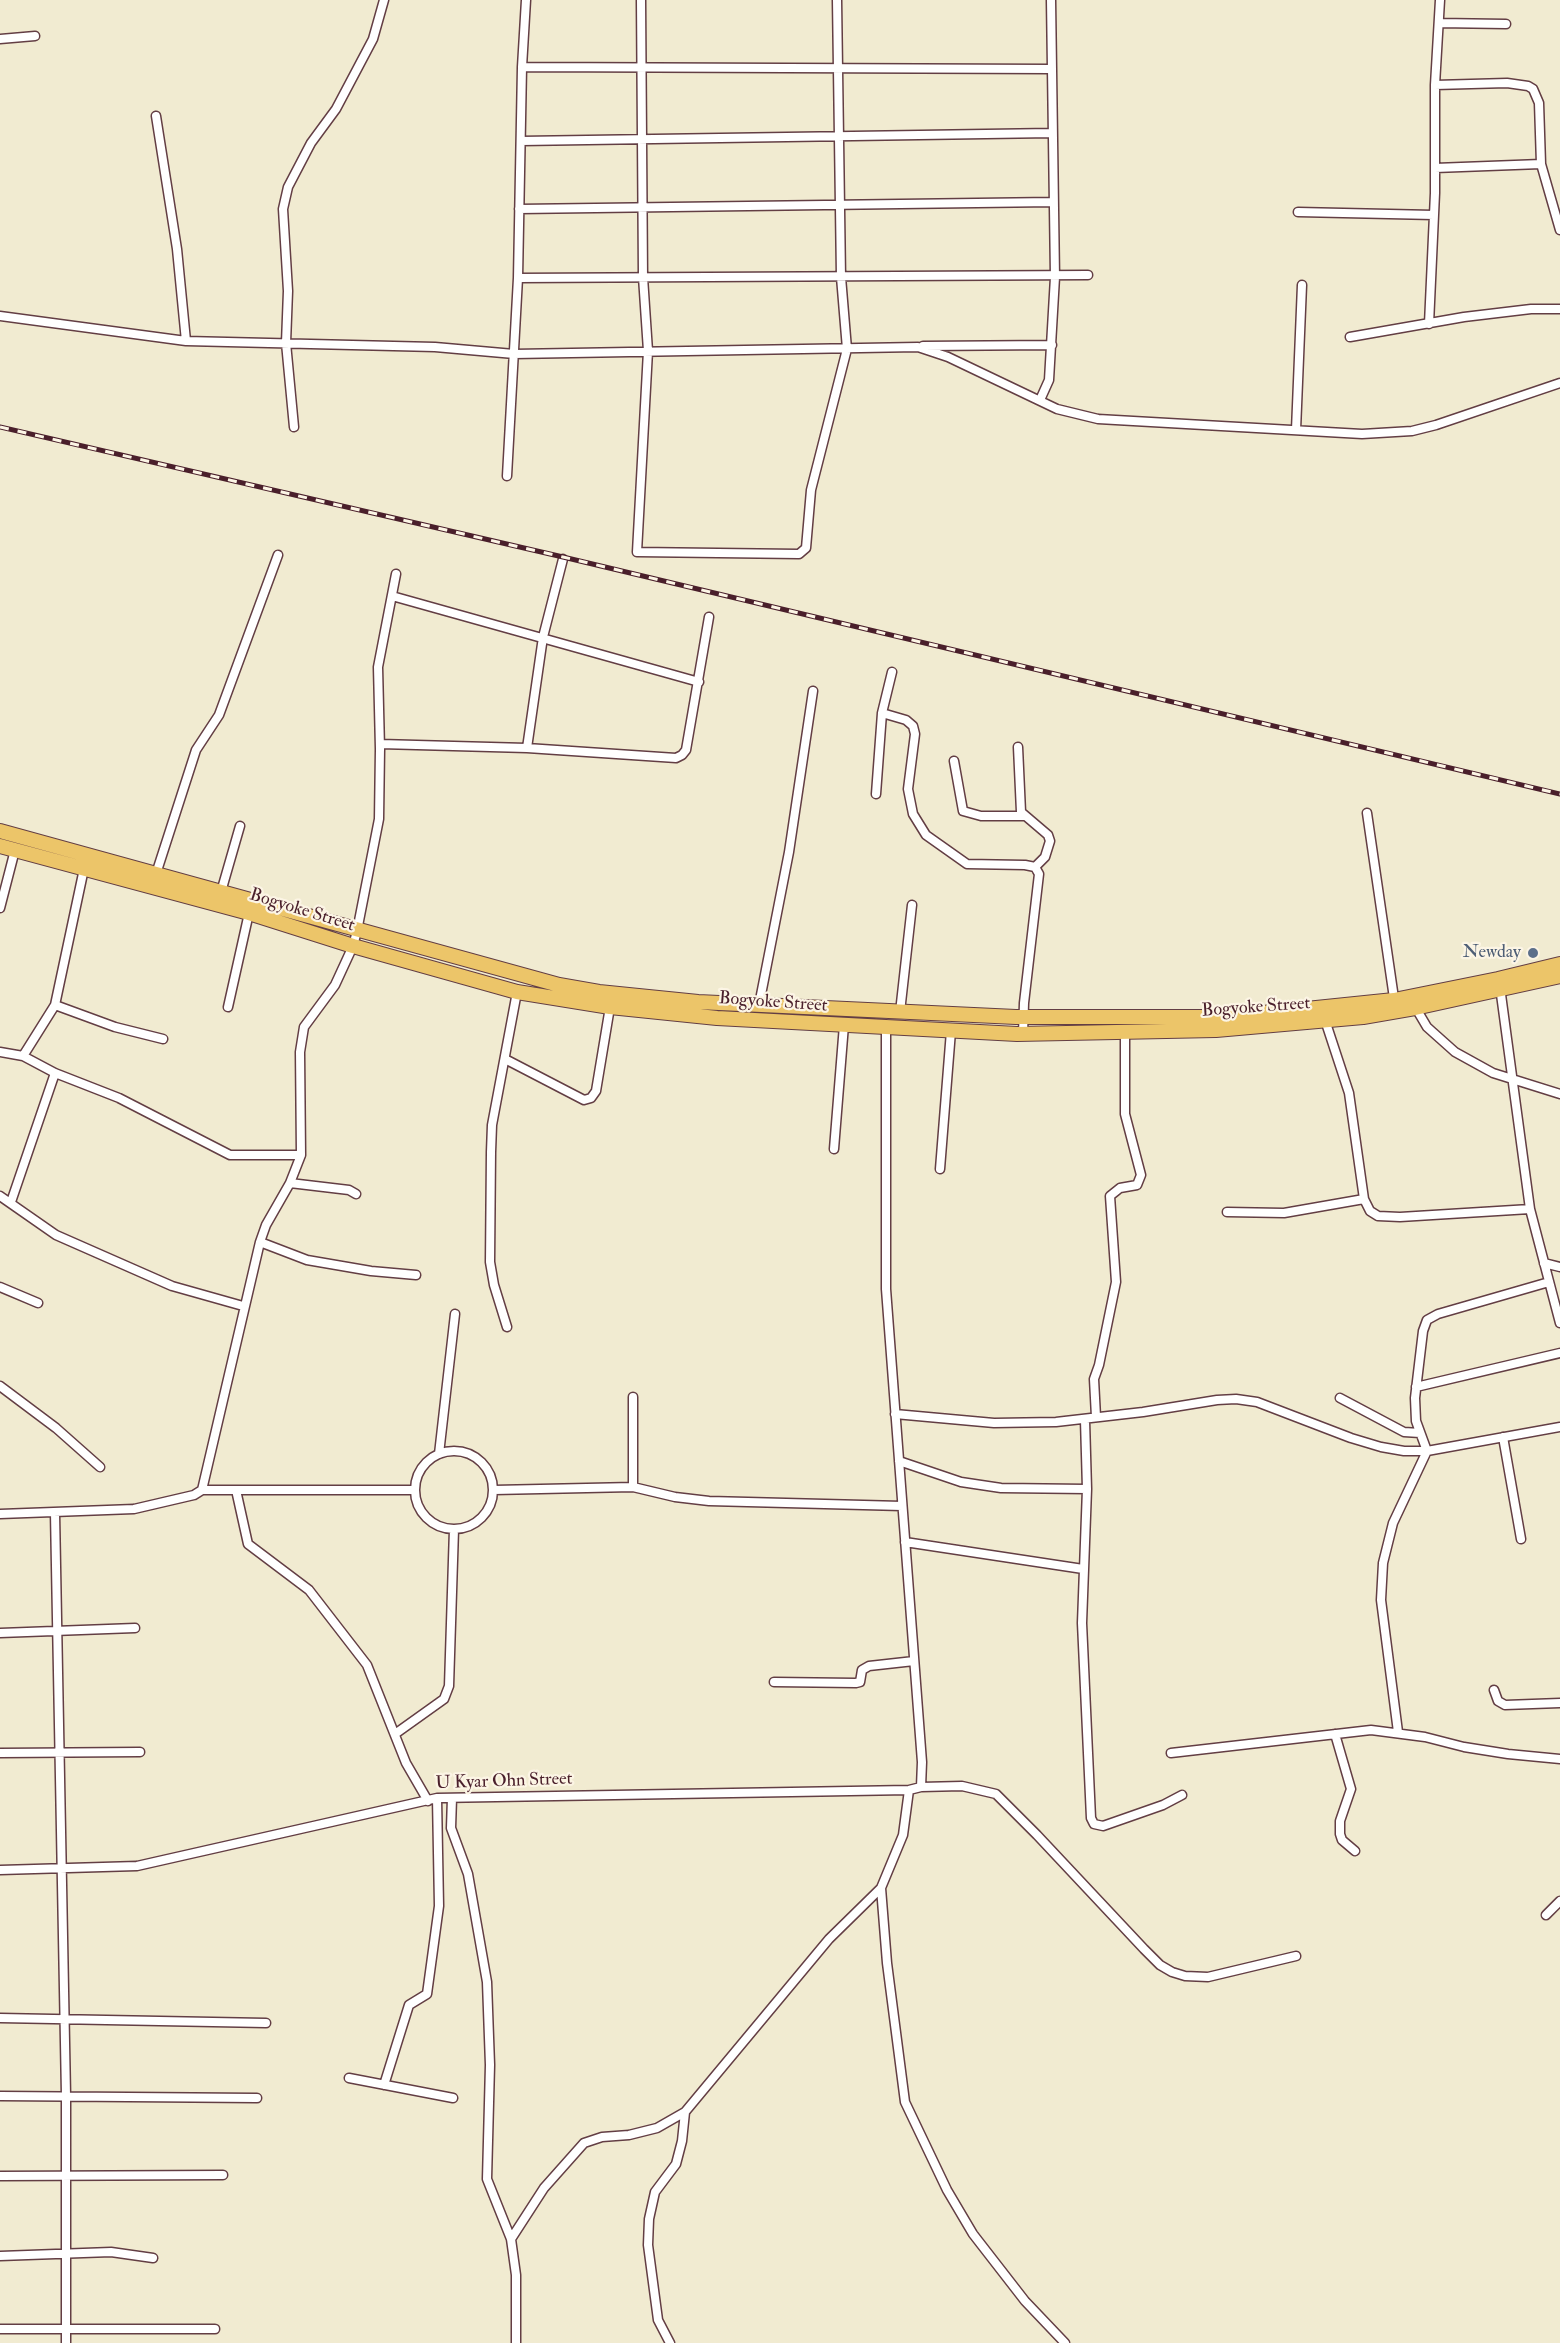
<!DOCTYPE html>
<style>
body{margin:0}
canvas{display:block;background:#f1ebd1}
</style>
<canvas width="1560" height="2343"></canvas>
<script>
const g = document.querySelector('canvas').getContext('2d');
g.lineJoin = 'round';
const poly = rows => new Path2D(rows.map(r => 'M' + r).join(''));
function stroke(path, color, width, dash) { g.strokeStyle = color; g.lineWidth = width; g.lineCap = dash ? 'butt' : 'round'; g.setLineDash(dash || []); g.stroke(path); }
function write(font, color, halo, rows, align = 'center') {
  g.font = font + ' "IM FELL Double Pica",serif'; g.lineWidth = 4.5; g.setLineDash([]); g.textBaseline = 'middle'; g.strokeStyle = halo; g.fillStyle = color; for (const [text, x, y, turn = 0] of rows) {
    g.save(); g.translate(x, y); g.rotate((+turn || 0) * Math.PI / 180); g.textAlign = isNaN(turn) ? turn : align; if (halo) g.strokeText(text, 0, 0); g.fillText(text, 0, 0); g.restore();
  }
}
const minor = poly([
 [641,0,643,277,648,351,637,552,799,554,806,548,811,490,847,349,841,277,837,0],
 [1439,23,1506,24],
 [0,39,35,36],
 [522,67,1052,69],
 [1435,85,1507,83,1528,86,1533,89,1539,103,1541,164,1560,230],
 [156,116,177,249,186,341],
 [521,141,1052,133],
 [1435,168,1541,164],
 [519,209,1053,202],
 [1298,212,1434,215],
 [518,278,1088,275],
 [0,316,186,341,435,347,514,354,918,347,948,357,1057,409,1098,419,1362,434,1412,431,1436,425,1560,383],
 [1429,324,1435,193,1435,85,1440,0],
 [1350,337,1464,317,1531,309,1560,309],
 [923,346,1052,345],
 [1040,400,1049,380,1055,277,1051,0],
 [294,427,286,343,288,291,283,209,288,187,311,143,336,109,373,39,384,0],
 [1296,430,1302,285],
 [507,476,518,278,522,67,526,0],
 [392,596,699,682],
 [882,713,906,720,913,726,915,734,908,789,913,814,926,835,967,864,1025,865,1035,867,1039,874,1024,1003,1023,1034],
 [380,744,527,748,676,758,682,755,686,750,709,617],
 [1018,747,1021,812,1048,835,1050,841,1045,857,1035,867],
 [527,748,543,637,563,559],
 [954,761,963,811,981,816,1024,816],
 [876,794,882,713,892,672],
 [1367,813,1395,1005],
 [155,877,196,750,219,715,278,555],
 [221,892,240,826],
 [0,908,15,850],
 [1500,987,1530,1209,1560,1323],
 [55,1005,115,1027,163,1039],
 [759,1005,789,852,813,691],
 [1414,1005,1427,1027,1455,1052,1493,1073,1560,1094],
 [228,1007,249,913],
 [900,1012,912,905],
 [1324,1017,1349,1093,1364,1199,1370,1211,1378,1216,1400,1217,1530,1209],
 [886,1028,886,1289,922,1762,921,1787],
 [0,1052,23,1056,55,1073,119,1098,230,1155,301,1155],
 [23,1056,55,1005,85,864],
 [505,1059,584,1100,591,1098,596,1091,610,1007],
 [834,1149,844,1025],
 [940,1169,951,1031],
 [290,1183,349,1190,356,1194],
 [0,1196,56,1235,172,1286,243,1306],
 [11,1202,55,1073],
 [1227,1212,1284,1213,1364,1199],
 [260,1242,307,1260,371,1271,416,1275],
 [1544,1263,1560,1267],
 [0,1287,38,1303],
 [507,1327,494,1285,490,1262,491,1152,492,1125,517,992],
 [0,1386,56,1428,100,1467],
 [1416,1387,1560,1353],
 [1340,1398,1404,1432,1420,1433],
 [895,1414,994,1423,1056,1422,1143,1412,1217,1400,1236,1399,1257,1402,1351,1438,1381,1447,1404,1451,1427,1451,1560,1427],
 [1096,1417,1094,1379,1099,1365,1116,1282,1110,1196,1120,1188,1137,1185,1141,1175,1125,1114,1125,1032],
 [1085,1420,1087,1489,1082,1623,1091,1818,1094,1824,1103,1826,1163,1805,1182,1795],
 [1503,1437,1521,1539],
 [1427,1451,1416,1421,1415,1398,1423,1331,1427,1320,1438,1314,1549,1282],
 '415 1490a39 39 0 1 1 78 0a39 39 0 1 1-78 0Z',
 [439,1454,455,1314],
 [899,1461,961,1482,1001,1488,1087,1489],
 [633,1487,675,1497,709,1501,902,1506],
 [202,1490,415,1490],
 [236,1490,248,1544,309,1590,367,1665,406,1763,428,1801],
 [494,1490,633,1487,633,1397],
 [55,1513,66,2095,66,2343],
 [0,1514,134,1509,194,1495,202,1490,260,1242,266,1225,290,1183,301,1155,300,1052,304,1027,335,985,353,946,357,931,379,819,380,749,378,667,396,574],
 [905,1542,1083,1569],
 [0,1633,135,1628],
 [774,1682,856,1683,860,1682,862,1670,869,1666,914,1661],
 [1494,1690,1498,1701,1505,1705,1560,1703],
 [1398,1732,1381,1600,1383,1563,1393,1523,1427,1451],
 [395,1734,444,1699,449,1686,454,1529],
 [1335,1734,1351,1789,1340,1821,1340,1834,1342,1840,1355,1851],
 [0,1753,140,1752],
 [1171,1753,1371,1730,1425,1737,1464,1747,1508,1754,1560,1759],
 [909,1790,903,1835,881,1888,887,1963,905,2102,947,2190,973,2234,1025,2301,1065,2343],
 [452,1798,451,1828,468,1874,487,1982,490,2065,487,2179,511,2239,516,2275,516,2343],
 [0,1870,137,1866,437,1798,909,1790,921,1787,962,1786,996,1794,1037,1835,1144,1949,1160,1965,1172,1972,1185,1976,1208,1977,1296,1956],
 [1546,1915,1560,1901],
 [0,2018,266,2023],
 [349,2078,453,2098],
 [384,2085,409,2005,427,1994,439,1906,437,1798],
 [0,2096,257,2098],
 [0,2176,223,2175],
 [511,2239,544,2188,584,2143,602,2137,629,2135,657,2128,685,2112,829,1939,881,1888],
 [0,2256,111,2252,153,2258],
 [0,2329,215,2329],
 [670,2343,658,2320,648,2245,649,2219,655,2192,676,2164,682,2141,685,2112]
]);
const primary = poly([
 [0,831,559,985,599,992,698,1002,1016,1017,1210,1017,1287,1011,1394,1000,1498,979,1560,964],
 [0,846,249,913,353,946,517,992,610,1007,717,1018,1017,1034,1216,1030,1363,1017,1415,1008,1560,976]
]);
const rail = poly([
 [0,427,563,557,1560,794]
]);
const markers = [
 [1533,953,6,"#5c6f8a"]
];
const streetNames = [
 ["Bogyoke Street",302,911,17],
 ["Bogyoke Street",773,1003,4],
 ["Bogyoke Street",1256,1008,-4],
 ["U Kyar Ohn Street",504,1782,-2]
];
const serviceNames = [
 ["Newday",1521,953]
];
stroke(minor, '#633e44', 11);
stroke(primary, '#633e44', 16);
stroke(minor, '#fff', 8);
stroke(primary, '#ecc569', 14);
stroke(rail, '#4a1f2b', 5);
stroke(rail, '#fcf5e5', 3, [9]);
for (const [x, y, r, color] of markers) { const dot = new Path2D(); dot.arc(x, y, r, 0, 2 * Math.PI); g.fillStyle = color; g.fill(dot); stroke(dot, '#fcf5e5', 2); }
write('18px', '#4a1f2b', '#fcf5e5', streetNames);
write('18px', '#4e5e75', '#fcf5e5', serviceNames, 'right');
</script>
